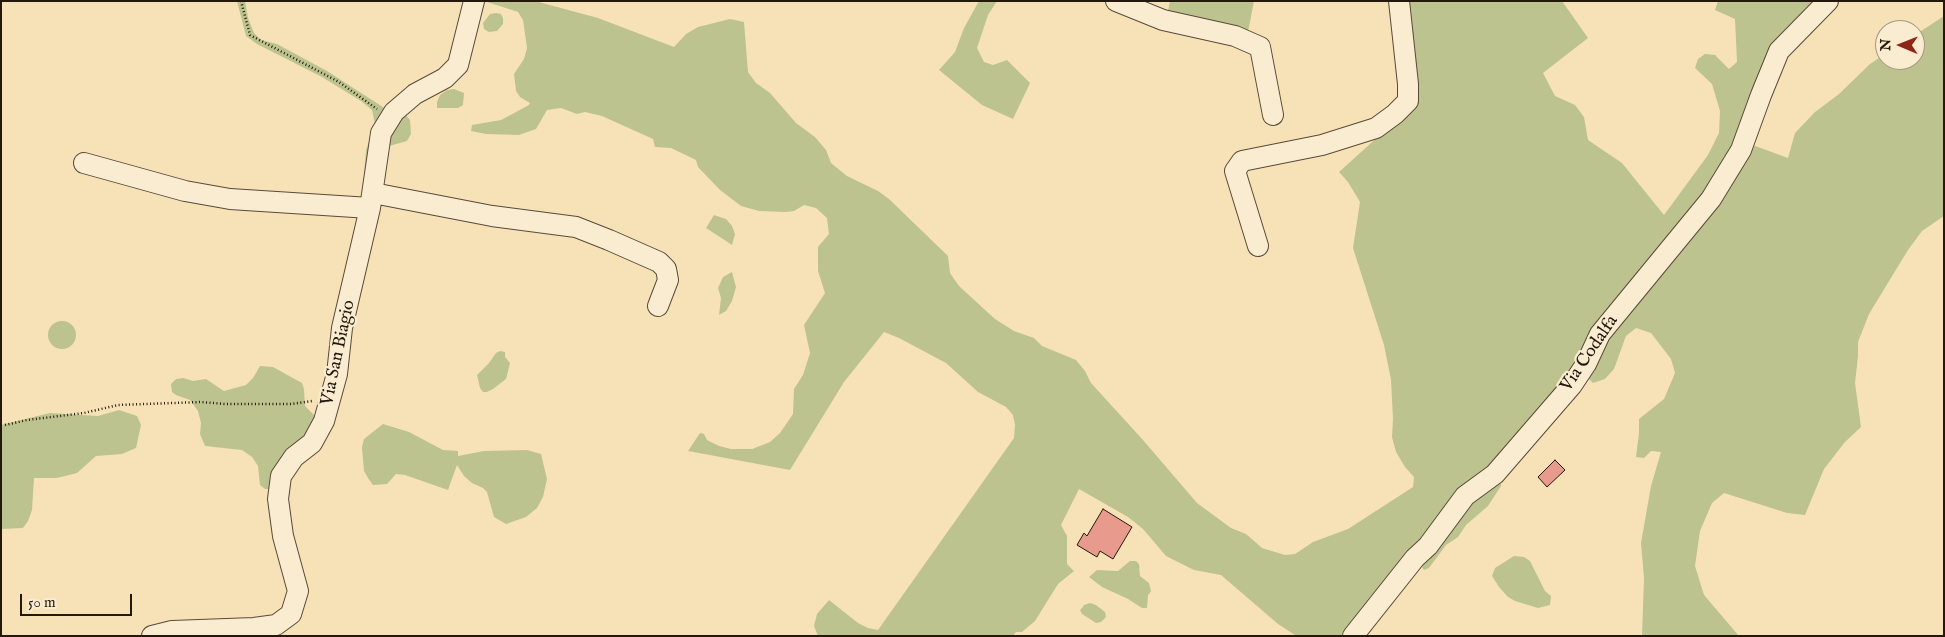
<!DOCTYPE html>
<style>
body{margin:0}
#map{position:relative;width:1945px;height:637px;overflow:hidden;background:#f7e2b8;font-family:"IM FELL English",serif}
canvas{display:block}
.frame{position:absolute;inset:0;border:2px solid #24180d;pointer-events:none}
.north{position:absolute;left:1875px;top:20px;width:50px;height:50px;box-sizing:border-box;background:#faecd1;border:1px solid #a49783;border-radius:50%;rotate:271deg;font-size:14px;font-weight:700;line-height:20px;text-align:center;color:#24180d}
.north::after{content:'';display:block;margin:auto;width:18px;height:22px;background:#8f2418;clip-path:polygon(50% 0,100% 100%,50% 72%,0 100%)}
.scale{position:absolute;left:20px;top:594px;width:112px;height:22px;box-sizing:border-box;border:2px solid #24180d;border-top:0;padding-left:6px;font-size:15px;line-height:18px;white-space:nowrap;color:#24180d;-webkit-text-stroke:4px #faecd1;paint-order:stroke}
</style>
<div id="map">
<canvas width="1945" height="637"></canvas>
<div class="frame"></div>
<div class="north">N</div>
<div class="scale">50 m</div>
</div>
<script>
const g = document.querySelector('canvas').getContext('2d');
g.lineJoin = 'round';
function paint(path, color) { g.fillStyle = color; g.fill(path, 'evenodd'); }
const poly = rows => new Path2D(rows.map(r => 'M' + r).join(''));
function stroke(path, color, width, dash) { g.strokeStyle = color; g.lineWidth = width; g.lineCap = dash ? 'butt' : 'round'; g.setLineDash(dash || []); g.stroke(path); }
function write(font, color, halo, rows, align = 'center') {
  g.font = font + ' "IM FELL English",serif'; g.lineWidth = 4.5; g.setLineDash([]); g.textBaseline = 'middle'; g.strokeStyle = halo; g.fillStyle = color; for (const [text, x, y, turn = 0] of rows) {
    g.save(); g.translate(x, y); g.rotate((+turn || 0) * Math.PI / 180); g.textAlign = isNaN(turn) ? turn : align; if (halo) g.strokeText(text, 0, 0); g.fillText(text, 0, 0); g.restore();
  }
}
const green = poly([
 [237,1,245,1,248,18,254,33,261,40,277,44,327,71,386,109,361,201,363,189,366,150,375,124,372,110,361,101,322,77,257,44,246,36],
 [484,1,535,1,598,18,674,47,686,34,698,27,730,19,744,22,748,72,756,83,770,93,796,123,815,137,826,150,831,163,847,176,878,191,889,199,948,256,950,273,959,286,995,319,1014,331,1034,338,1042,346,1076,360,1085,371,1091,383,1143,440,1197,503,1231,528,1246,534,1262,548,1285,555,1295,554,1313,542,1348,529,1413,487,1414,477,1405,467,1396,452,1392,437,1393,419,1391,380,1384,345,1353,248,1360,202,1348,182,1339,172,1412,106,1402,1,1562,1,1588,38,1543,73,1555,96,1575,105,1584,117,1588,140,1622,163,1664,215,1708,155,1719,133,1720,111,1712,84,1695,68,1698,59,1705,54,1715,55,1729,69,1737,62,1735,19,1715,10,1718,1,1821,1,1789,31,1724,172,1560,392,1350,636,1295,635,1278,624,1221,575,1194,570,1166,556,1143,529,1128,517,1079,489,1061,525,1067,536,1067,564,1074,571,1058,584,1035,621,1022,632,1016,632,1013,636,818,636,814,626,817,614,829,600,858,623,868,628,878,630,1014,438,1015,425,1013,415,1006,407,978,392,946,363,899,338,884,332,844,382,790,470,688,451,700,433,704,434,707,440,719,446,731,449,752,449,770,442,780,433,793,414,794,389,803,375,810,353,804,325,825,293,818,271,818,247,829,234,827,218,816,208,804,205,794,211,786,212,759,211,741,206,720,190,698,167,696,160,671,148,655,147,653,139,602,116,585,112,577,114,561,108,547,110,536,129,519,135,486,134,471,131,472,125,501,120,529,105,530,103,520,97,516,91,515,82,514,74,524,59,527,48,523,20,518,12],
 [979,1,997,1,988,15,977,48,984,62,993,65,1007,60,1030,83,1013,119,982,105,939,70,955,52,964,28],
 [1170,1,1254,1,1247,37,1168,11],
 [496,13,501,14,503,18,503,24,497,31,489,32,484,29,483,23,490,14],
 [1944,16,1944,216,1922,231,1908,250,1869,314,1858,342,1858,356,1855,383,1861,427,1845,442,1824,469,1805,515,1787,513,1724,493,1712,503,1700,531,1695,566,1704,595,1739,636,1642,636,1644,578,1641,543,1651,486,1661,452,1651,451,1644,458,1636,457,1639,433,1639,419,1664,399,1675,373,1671,359,1651,333,1636,328,1626,336,1614,369,1605,379,1593,383,1585,375,1594,355,1747,143,1788,158,1795,133,1815,112,1839,94,1870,64,1885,54,1885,60,1915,60,1915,35],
 [454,89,464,93,463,105,458,108,437,108,437,102,440,95,447,90],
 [405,114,410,120,411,134,407,141,382,148,386,131],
 [714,215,726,219,732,226,735,234,732,245,706,228],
 [732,272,736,287,732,301,726,311,719,315,721,298,718,288,723,277],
 '48 335a14 14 0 1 1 28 0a14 14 0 1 1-28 0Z',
 [500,351,505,352,505,357,510,363,506,379,493,389,487,392,483,392,480,388,477,375,489,363,496,353],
 [260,366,273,367,302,383,304,389,305,406,316,417,310,430,301,439,274,489,265,489,260,485,258,466,252,457,242,450,205,446,200,434,201,423,198,411,190,400,176,395,172,392,171,384,176,379,183,378,193,381,206,379,224,391,246,385,253,378],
 [119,410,137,416,141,425,136,448,122,454,96,456,77,473,57,478,34,478,32,510,28,521,23,528,1,529,1,425,50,413,98,416],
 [383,424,409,432,443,450,458,451,458,456,484,451,527,450,541,454,547,479,543,497,537,508,526,517,506,524,494,517,487,492,483,488,472,483,464,476,457,465,448,490,405,475,396,474,387,484,373,485,368,478,364,471,362,447,364,439],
 [1501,480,1501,486,1488,506,1466,525,1458,537,1446,545,1429,568,1424,570,1422,567,1421,560,1447,521],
 [1514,556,1524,557,1530,561,1545,591,1551,596,1550,605,1538,608,1515,601,1508,597,1499,587,1492,576,1495,568],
 [1130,561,1136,561,1139,564,1140,576,1149,583,1151,591,1148,595,1147,608,1142,608,1128,599,1102,587,1089,577,1097,570,1118,571],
 [1090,603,1096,605,1105,612,1106,617,1101,622,1096,623,1082,614,1080,610,1082,608,1084,605]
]);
const building = poly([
 [1555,460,1565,470,1547,487,1538,477,1555,460],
 [1103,509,1132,527,1113,559,1100,551,1097,557,1077,545,1084,533,1087,536,1103,509]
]);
const path = poly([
 [241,1,250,35,339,82,377,109],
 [5,425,27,420,84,413,118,405,201,402,225,404,291,404,312,401]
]);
const minor = poly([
 [1116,1,1163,20,1235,36,1260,47,1273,115],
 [84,163,185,191,230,199,370,208],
 [373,193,492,216,576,227,609,240,659,262,666,269,668,280,658,306],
 [1258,246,1235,171,1242,161,1322,145,1376,128,1395,114,1408,101,1408,84,1399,1],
 [152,636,172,631,254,628,276,625,291,614,298,591,283,536,278,499,281,476,294,457,312,443,324,421,337,374,342,328,370,208,381,133,394,112,415,94,445,78,458,65,474,1],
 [1353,636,1415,558,1428,546,1465,496,1495,474,1572,385,1586,364,1600,334,1711,199,1741,150,1761,95,1779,51,1828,1]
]);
const streetNames = [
 ["Via San Biagio",339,353,-78],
 ["Via Codalfa",1590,354,-56]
];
paint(green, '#bdc38e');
paint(building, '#e89a8d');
stroke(building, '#24180d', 1);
stroke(minor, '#594a38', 22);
stroke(path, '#24180d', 2.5, [1, 2.5]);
stroke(minor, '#faecd1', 20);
write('18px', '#24180d', '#faecd1', streetNames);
</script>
